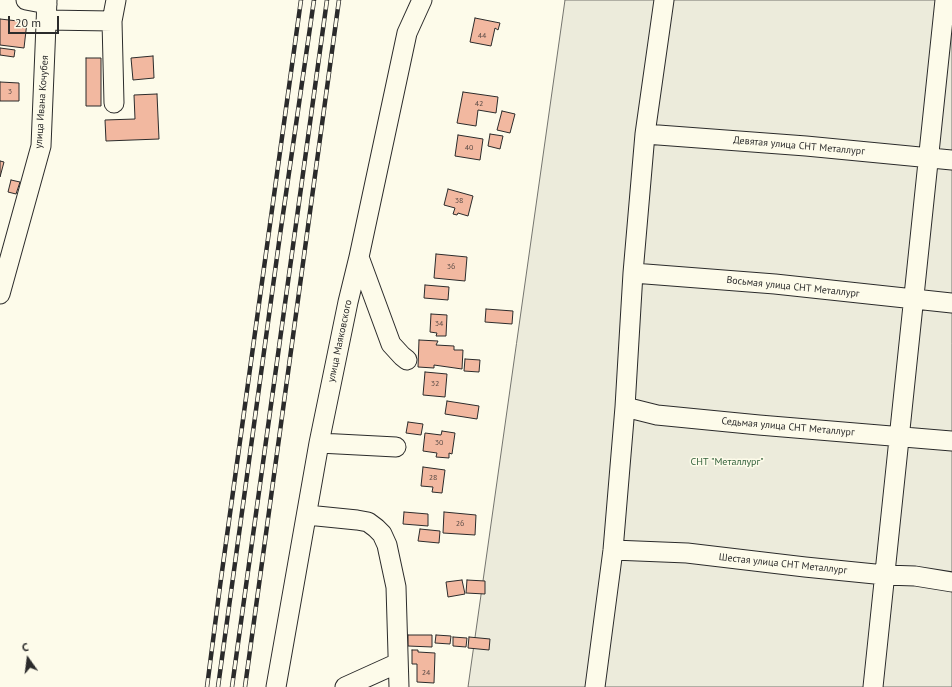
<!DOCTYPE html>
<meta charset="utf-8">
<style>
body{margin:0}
#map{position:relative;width:952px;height:687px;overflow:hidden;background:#fdfbea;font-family:"PT Sans",sans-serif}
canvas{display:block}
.north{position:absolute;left:8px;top:639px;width:40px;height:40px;-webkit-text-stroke:3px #fdfbea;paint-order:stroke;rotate:346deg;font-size:11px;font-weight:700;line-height:16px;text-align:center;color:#2b2b2b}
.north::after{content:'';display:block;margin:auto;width:14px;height:18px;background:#2b2b2b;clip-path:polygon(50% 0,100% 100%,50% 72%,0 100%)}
.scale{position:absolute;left:8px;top:16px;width:51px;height:18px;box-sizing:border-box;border:2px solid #2b2b2b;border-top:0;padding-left:5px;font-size:12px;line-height:14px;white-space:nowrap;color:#2b2b2b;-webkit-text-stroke:3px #fdfbea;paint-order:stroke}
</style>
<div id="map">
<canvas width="952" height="687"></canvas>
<div class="north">С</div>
<div class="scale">20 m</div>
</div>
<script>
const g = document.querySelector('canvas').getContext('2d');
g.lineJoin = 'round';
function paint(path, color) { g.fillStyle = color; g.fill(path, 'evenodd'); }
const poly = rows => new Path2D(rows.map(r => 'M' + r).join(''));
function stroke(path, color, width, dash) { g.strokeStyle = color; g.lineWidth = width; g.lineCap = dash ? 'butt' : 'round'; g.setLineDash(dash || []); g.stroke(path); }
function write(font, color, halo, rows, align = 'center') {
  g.font = font + ' "PT Sans",sans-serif'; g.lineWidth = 3; g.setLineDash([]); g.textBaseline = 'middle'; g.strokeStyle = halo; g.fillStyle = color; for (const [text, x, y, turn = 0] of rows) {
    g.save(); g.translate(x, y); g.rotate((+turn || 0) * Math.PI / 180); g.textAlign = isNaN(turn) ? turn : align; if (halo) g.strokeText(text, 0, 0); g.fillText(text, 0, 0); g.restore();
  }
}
const green = poly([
 [565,0,952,0,952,687,468,687,565,0]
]);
const building = poly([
 [475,18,500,23,498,30,495,28,491,46,470,42,475,18],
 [0,19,27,22,24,48,0,45,0,19],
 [0,48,15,50,14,57,0,55,0,48],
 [153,56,154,78,133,80,131,58,153,56],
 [86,58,101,58,101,106,86,106,86,58],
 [0,82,19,83,19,101,0,101,0,82],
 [463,92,498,97,496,113,478,110,476,126,457,123,463,92],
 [157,94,159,139,106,141,105,120,135,119,134,95,157,94],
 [502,111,515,114,510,133,497,130,502,111],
 [490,134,503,136,500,149,488,146,490,134],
 [458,135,483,139,480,160,455,156,458,135],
 [0,161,4,162,0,177,0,161],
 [11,180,20,182,16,194,8,192,11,180],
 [448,189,473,196,468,216,458,213,457,215,453,214,455,208,444,205,448,189],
 [436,254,467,257,465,281,434,278,436,254],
 [425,285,449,287,448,300,424,298,425,285],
 [486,309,513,311,512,324,485,322,486,309],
 [431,314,447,315,446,336,436,336,437,333,430,332,431,314],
 [419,340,438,341,436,345,454,346,454,350,463,350,462,369,434,365,434,368,418,367,419,340],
 [465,359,480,360,479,372,464,371,465,359],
 [425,372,447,374,445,397,423,395,425,372],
 [447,401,479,406,477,419,445,414,447,401],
 [408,422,423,424,421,435,406,433,408,422],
 [442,431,455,433,452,454,449,453,449,458,436,457,437,453,423,451,425,433,441,435,442,431],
 [423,467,445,470,442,493,432,492,433,487,421,486,423,467],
 [404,512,428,514,428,526,403,524,404,512],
 [444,512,476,515,475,535,443,533,444,512],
 [420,529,440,531,439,543,418,541,420,529],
 [462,580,465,594,448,597,446,582,462,580],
 [467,580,485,581,485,594,466,593,467,580],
 [408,635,432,635,432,647,408,646,408,635],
 [436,635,451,636,450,644,435,643,436,635],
 [453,637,467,638,466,647,453,646,453,637],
 [469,637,490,639,489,650,468,648,469,637],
 [412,650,418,650,418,652,435,653,434,683,417,682,417,664,412,664,412,650]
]);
const minor = poly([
 [26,0,47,4],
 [46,20,112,21],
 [114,103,112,21,116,0],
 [645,134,806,146,952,160],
 [359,257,391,344,402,356,407,360],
 [633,273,775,284,952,303],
 [0,294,41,146,47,0],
 [625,407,657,415,759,425,952,441],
 [319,443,396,447],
 [307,515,357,520,368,522,376,528,382,534,387,545,396,587,399,687],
 [613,550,687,553,805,567,885,575,915,576,952,582],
 [276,687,319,443,348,302,359,257,407,33,422,0],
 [345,687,398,663],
 [595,687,613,550,625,407,633,273,645,134,664,0],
 [873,687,945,0]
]);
const rail = poly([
 [207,687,220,586,301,0],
 [218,687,280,235,314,0],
 [232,687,327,0],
 [245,687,339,0]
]);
const numberNames = [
 ["44",482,36],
 ["3",10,92],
 ["42",479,104],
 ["40",469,148],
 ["38",459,201],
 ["36",451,267],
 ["34",439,324],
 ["32",435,384],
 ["30",439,443],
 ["28",433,478],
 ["26",460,524],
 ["24",426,673]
];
const streetNames = [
 ["улица Ивана Кочубея",42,102,-86],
 ["Девятая улица СНТ Металлург",799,146,5],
 ["Восьмая улица СНТ Металлург",793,287,6],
 ["улица Маяковского",340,341,-78],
 ["Седьмая улица СНТ Металлург",788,427,5],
 ["Шестая улица СНТ Металлург",783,564,6]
];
const parkNames = [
 ["СНТ \"Металлург\"",727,462]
];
paint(green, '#ecebdb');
stroke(green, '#74746e', 1);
paint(building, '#f2b8a0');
stroke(building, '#2b2b2b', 1);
stroke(minor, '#2b2b2b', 21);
stroke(minor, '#fdfbea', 19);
stroke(rail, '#2b2b2b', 4.5);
stroke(rail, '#fdfbea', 3, [9]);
write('8px', '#5d4e48', null, numberNames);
write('10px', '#2b2b2b', '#fdfbea', streetNames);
write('10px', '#34623c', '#fdfbea', parkNames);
</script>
